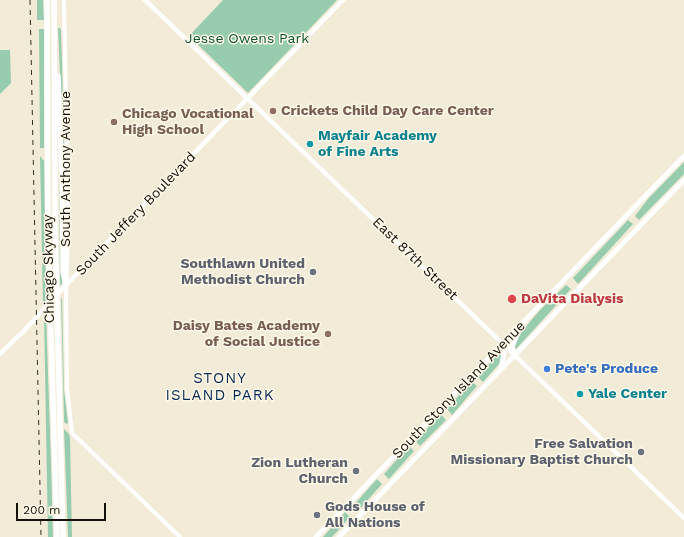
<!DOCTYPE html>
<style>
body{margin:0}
#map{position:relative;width:684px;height:537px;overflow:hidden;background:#f2ebd8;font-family:"Work Sans",sans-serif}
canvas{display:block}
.scale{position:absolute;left:16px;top:503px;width:90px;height:18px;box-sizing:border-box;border:2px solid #13110a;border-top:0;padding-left:5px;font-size:12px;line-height:14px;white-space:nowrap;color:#13110a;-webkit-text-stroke:3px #fef8e9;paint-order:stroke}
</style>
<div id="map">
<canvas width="684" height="537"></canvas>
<div class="scale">200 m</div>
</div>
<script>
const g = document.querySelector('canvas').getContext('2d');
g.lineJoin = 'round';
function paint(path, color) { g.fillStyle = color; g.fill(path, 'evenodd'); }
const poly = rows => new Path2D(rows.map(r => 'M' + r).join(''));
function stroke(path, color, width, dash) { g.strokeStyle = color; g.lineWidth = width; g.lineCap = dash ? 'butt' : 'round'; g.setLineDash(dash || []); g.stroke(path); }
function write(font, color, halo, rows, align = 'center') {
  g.font = font + ' "Work Sans",sans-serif'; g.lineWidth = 3; g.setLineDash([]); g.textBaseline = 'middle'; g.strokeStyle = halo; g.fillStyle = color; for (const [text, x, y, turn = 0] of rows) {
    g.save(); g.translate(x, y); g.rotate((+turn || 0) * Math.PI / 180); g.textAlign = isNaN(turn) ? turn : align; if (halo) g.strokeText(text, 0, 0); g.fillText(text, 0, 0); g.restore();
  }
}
const green = poly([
 [37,0,43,0,44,20,37,20],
 [223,0,337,0,248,93,189,36],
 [58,28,60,28,61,30,65,166,64,167],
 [39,29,44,29,44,148,40,148],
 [0,50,10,50,11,83,0,94],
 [40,156,44,161,46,300,43,304],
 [684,162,684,174,639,220,635,216,648,199],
 [59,175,60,176,62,283,60,286],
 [628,220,633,224,578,284,573,278],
 [566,285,571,289,516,349,514,346,518,336,540,310],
 [61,298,62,299,64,390,68,422,67,424,64,422,64,418],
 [46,313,51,463,53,537,48,537,44,315],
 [503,348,500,363,483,382,478,377],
 [471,381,477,386,452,415,447,409],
 [440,413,446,420,420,446,416,442],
 [64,429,69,434,70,438,72,537,68,537],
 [409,446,414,451,389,479,384,474],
 [377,479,382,484,357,512,352,507],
 [345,512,350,517,332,537,323,537]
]);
const tertiary = poly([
 [64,0,68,219,66,300,67,388,72,433,180,537]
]);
const secondary = poly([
 [145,0,684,518],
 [0,354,18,336,21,334,66,285,343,0]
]);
const trunk = poly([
 [514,355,512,347,519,330],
 [501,368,505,348,503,344],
 [316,537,684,156],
 [339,537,684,180]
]);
const motorway = poly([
 [47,0,48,231,57,537],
 [54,0,55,229,63,537],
 [58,76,62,178,63,260,63,272,66,285]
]);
const rail = poly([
 [30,0,41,537]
]);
const markers = [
 [273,111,4,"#8d6e63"],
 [114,122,4,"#8d6e63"],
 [310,144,4,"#0f9aa8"],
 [313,272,4,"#6b7280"],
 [512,299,5,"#e0444e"],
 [328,334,4,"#8d6e63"],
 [547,369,4,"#3f7fe0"],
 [580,394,4,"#0f9aa8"],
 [641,452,4,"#6b7280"],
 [356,471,4,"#6b7280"],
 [317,515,4,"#6b7280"]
];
const parkNames = [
 ["Jesse Owens Park",247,39]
];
const educationNames = [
 ["Crickets Child Day Care Center",281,111],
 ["Chicago Vocational",122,114],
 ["High School",122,130],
 ["Daisy Bates Academy",320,326,"right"],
 ["of Social Justice",320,342,"right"]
];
const cultureNames = [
 ["Mayfair Academy",318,136],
 ["of Fine Arts",318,152],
 ["Yale Center",588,394]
];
const streetNames = [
 ["South Anthony Avenue",66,169,-90],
 ["South Jeffery Boulevard",136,214,-46],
 ["East 87th Street",415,259,44],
 ["Chicago Skyway",49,269,-91],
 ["South Stony Island Avenue",459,390,-46]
];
const worshipNames = [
 ["Southlawn United",305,264],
 ["Methodist Church",305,280],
 ["Free Salvation",633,444],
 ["Missionary Baptist Church",633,460],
 ["Zion Lutheran",348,463],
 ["Church",348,479],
 ["Gods House of",325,507,"left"],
 ["All Nations",325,523,"left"]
];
const healthNames = [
 ["DaVita Dialysis",521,299]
];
const shopNames = [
 ["Pete's Produce",555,369]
];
const neighbourhoodNames = [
 ["STONY",220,379],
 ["ISLAND PARK",220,396]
];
paint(green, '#97ccae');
stroke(tertiary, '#fff', 4);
stroke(secondary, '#fff', 4.5);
stroke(trunk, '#fff', 5);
stroke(motorway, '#fff', 5.5);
stroke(rail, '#302d25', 1, [5, 5]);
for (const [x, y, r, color] of markers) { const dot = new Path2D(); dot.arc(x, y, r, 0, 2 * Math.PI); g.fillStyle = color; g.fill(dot); stroke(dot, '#fef8e9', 1.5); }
write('14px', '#0b5536', '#fef8e9', parkNames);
write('bold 14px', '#785e54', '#fef8e9', educationNames, 'left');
write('bold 14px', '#0d838f', '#fef8e9', cultureNames, 'left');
write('14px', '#13110a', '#fef8e9', streetNames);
write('bold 14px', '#5b616d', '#fef8e9', worshipNames, 'right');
write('bold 14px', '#be3a42', '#fef8e9', healthNames, 'left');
write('bold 14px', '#366cbe', '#fef8e9', shopNames, 'left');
g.letterSpacing = '1px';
write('15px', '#082b51', '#fef8e9', neighbourhoodNames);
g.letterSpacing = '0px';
</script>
